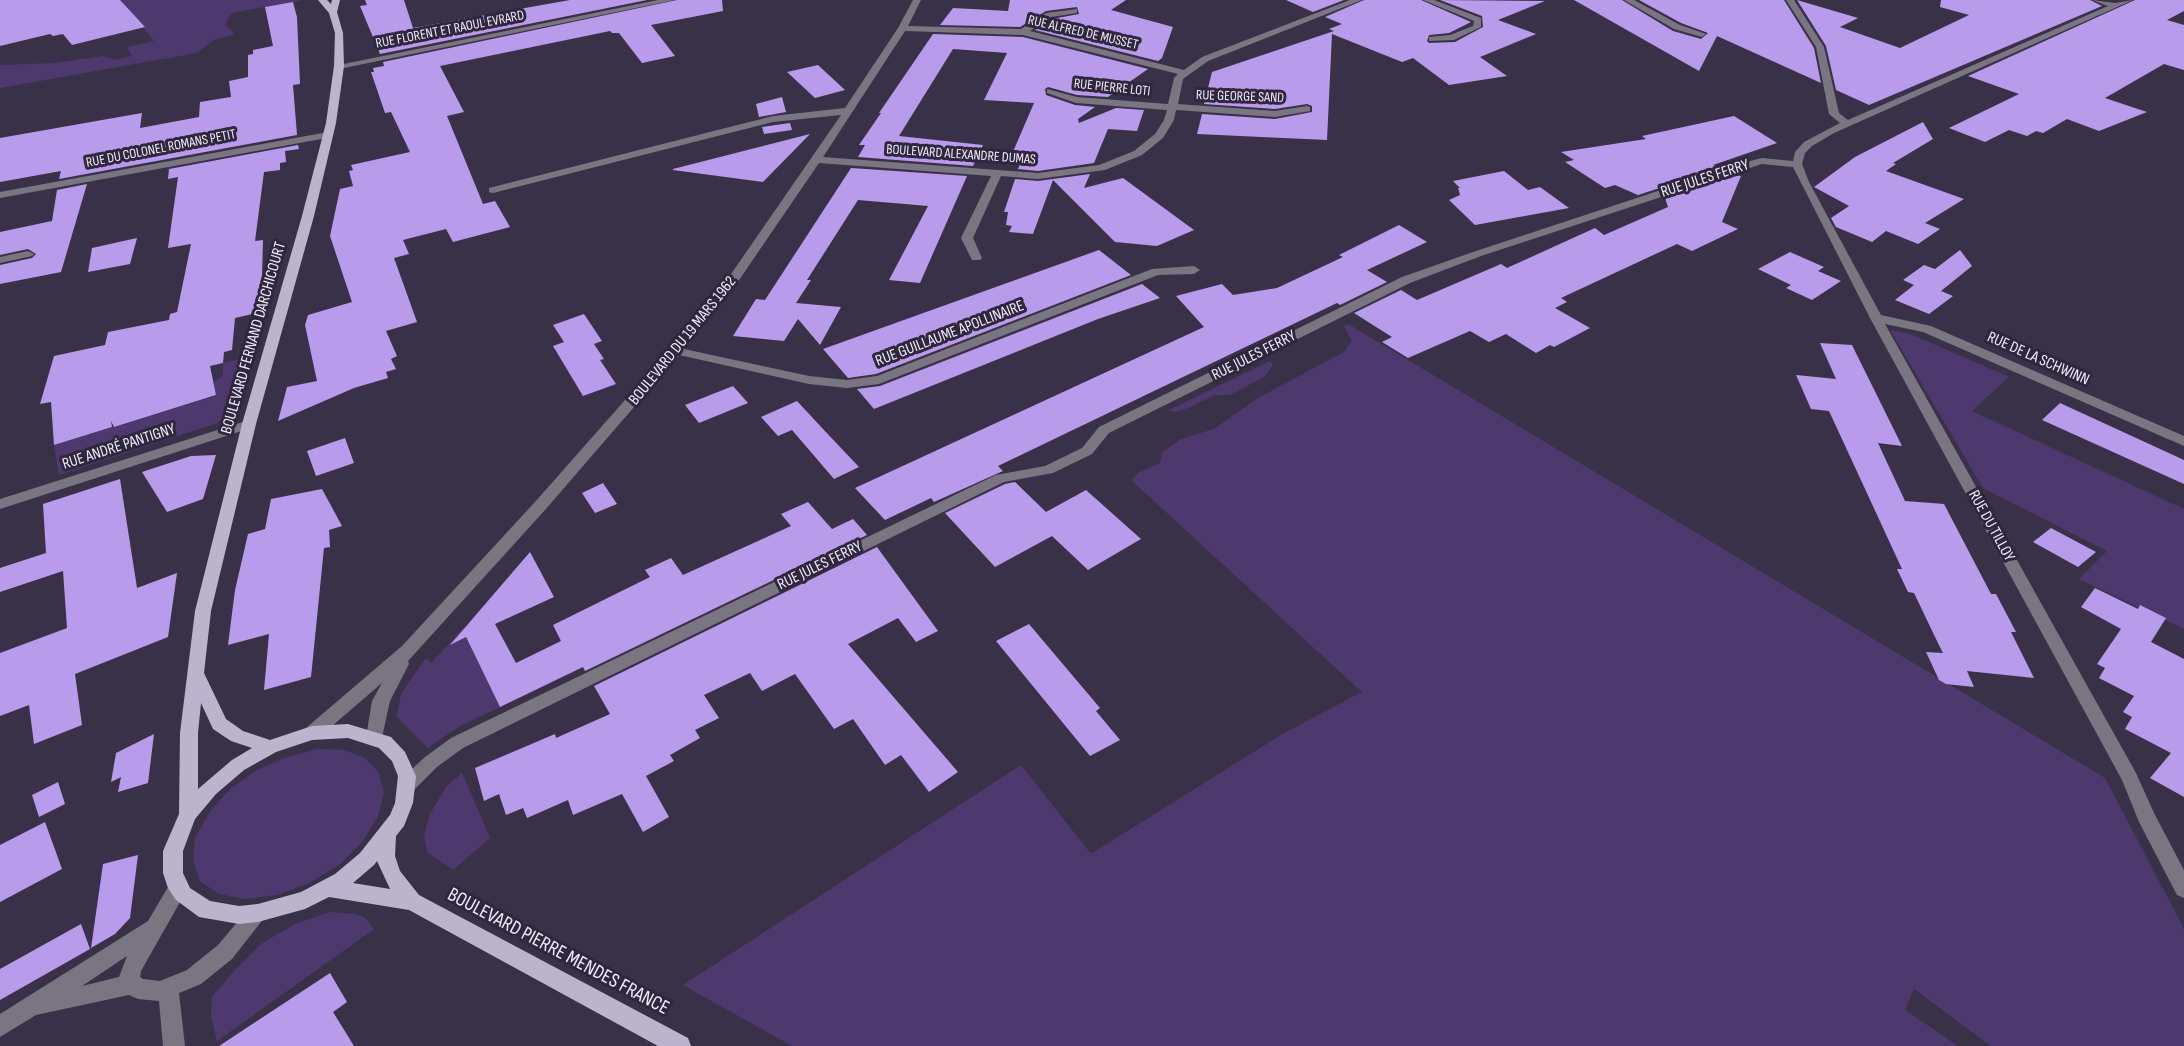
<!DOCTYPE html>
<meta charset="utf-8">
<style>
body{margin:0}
canvas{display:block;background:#393148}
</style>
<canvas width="2184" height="1046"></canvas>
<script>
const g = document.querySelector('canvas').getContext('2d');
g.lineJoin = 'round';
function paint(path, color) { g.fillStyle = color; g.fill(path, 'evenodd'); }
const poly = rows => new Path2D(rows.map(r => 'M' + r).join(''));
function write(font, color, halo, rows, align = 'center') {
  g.font = font + ' "Sofia Sans Condensed",sans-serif'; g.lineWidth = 6; g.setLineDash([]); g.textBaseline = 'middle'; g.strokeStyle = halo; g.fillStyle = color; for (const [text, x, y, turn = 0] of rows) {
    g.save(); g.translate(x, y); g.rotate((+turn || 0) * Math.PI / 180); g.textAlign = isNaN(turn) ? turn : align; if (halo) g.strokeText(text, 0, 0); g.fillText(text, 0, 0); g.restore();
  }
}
const green = poly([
 [120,0,303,0,231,13,225,25,235,34,214,40,197,53,0,88,0,65,56,63,103,56,114,60,132,56,127,47,154,41],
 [1348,324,2105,778,2184,929,2184,1046,1991,1046,1914,989,1905,1010,1958,1046,792,1046,683,985,1021,765,1091,854,1286,732,1362,692,1131,480,1138,473,1160,463,1162,453,1181,439,1214,429,1258,398,1344,352,1352,341,1344,326],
 [1890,330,1910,334,2009,377,1972,411,2184,509,2184,629,2079,579,2107,551,1983,488],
 [244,358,226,416,217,423,59,475,54,445,216,396,213,382,223,376,223,363],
 [1270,361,1273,365,1264,377,1230,395,1215,395,1188,408,1175,412,1169,410],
 [462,630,500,707,458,727,428,748,397,717,401,694,426,658,431,663],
 [317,749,344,750,365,758,379,773,384,793,378,816,363,841,340,864,309,883,277,895,245,899,219,894,200,881,193,861,195,838,209,813,230,789,257,770,287,757],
 [462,773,490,838,453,870,427,852,424,835,430,814,446,787],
 [330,912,356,914,364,917,374,929,217,1041,211,1016,212,997,234,971,261,944,295,924]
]);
const building = poly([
 [0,0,120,0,145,27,72,45,63,34,53,36,50,34,0,46],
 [365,0,404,0,413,28,570,0,647,0,380,54,360,6,367,5],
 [677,0,722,0,723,11,651,25,675,56,642,63,619,33,612,33,610,31,440,66,464,112,447,116,483,204,495,201,510,227,453,242,446,229,403,240,409,254,394,258,417,322,386,331,397,356,391,359,396,369,386,372,388,378,354,388,278,421,287,387,317,381,305,325,308,315,352,302,330,236,340,189,353,186,349,171,353,170,351,165,410,152,391,112,385,113,371,72,374,72,373,68,384,66,383,62],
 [1010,0,1126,0,1111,10,1173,27,1162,58,1158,61,1035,30,1052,19,1079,14,1077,7,1046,11,1020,27,940,25,953,8,1008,11],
 [1286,0,1344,0,1313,12],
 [1364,0,1421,0,1471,22,1449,33,1429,35,1427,41,1429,43,1455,42,1483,27,1482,16,1440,0,1545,1,1498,20,1536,34,1480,57,1507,76,1449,85,1413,58,1402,62,1332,34,1327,140,1197,134,1202,114,1275,119,1312,112,1312,106,1307,104,1275,109,1204,104,1212,72,1334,31,1329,29,1342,24,1325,17],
 [1574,0,1622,0,1673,31,1701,39,1708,33,1681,23,1639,0,1784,0,1814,48,1821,83,1717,36,1699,71],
 [1797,0,1858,18,1840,27,1900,48,1969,15,1940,7,1941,0,2090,0,2102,6,1869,105,1836,90,1826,46],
 [2135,0,2184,0,2184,11,2167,20,2184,25,2184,70,2164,64,2105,98,2147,112,2099,131,2067,119,2043,133,2036,131,2027,136,2009,130,1985,142,1949,128,2019,94,1968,76],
 [293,2,297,17,300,84,293,85,297,135,59,179,61,171,0,182,0,138,142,113,140,128,199,117,200,102,231,97,229,81,248,77,248,55,253,54,253,50,273,46,265,7],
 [933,34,1023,37,1148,69,1108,97,1077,95,1048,87,1045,89,1046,95,1075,105,1095,107,1078,119,1079,123,1116,108,1144,110,1137,131,1108,129,1094,163,1038,171,1018,169,1021,162,1009,161,1034,103,984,100,1007,53,953,49,899,136,983,145,973,166,858,157,865,145,859,145,881,113,879,113],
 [818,65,845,90,815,98,787,72],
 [782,97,786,112,759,117,756,104],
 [1734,116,1777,143,1713,165,1721,168,1638,195,1615,185,1605,188,1565,162,1574,160,1561,152,1646,139,1642,136],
 [1923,122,1933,139,1893,163,1896,164,1886,171,1964,199,1925,223,1940,229,1918,244,1886,231,1872,242,1836,227,1831,218,1849,206,1814,187,1855,157],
 [790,123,792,130,764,134,762,127],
 [810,134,763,182,673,170,673,169],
 [298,145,299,149,285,151,286,162,280,163,280,170,264,172,255,241,263,240,261,312,235,318,232,350,224,352,223,363,210,366,216,395,114,427,111,421,112,427,54,445,51,402,40,404,54,356,105,345,108,332,169,320,170,314,177,312,191,244,168,248,178,177,168,179,169,169],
 [851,168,967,176,920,283,889,280,928,206,858,200,807,280,811,280,796,303,841,307,820,345,798,319,784,341,733,336,756,299,765,300],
 [1504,171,1528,190,1540,187,1569,208,1475,225,1449,200,1460,195,1458,188,1460,188,1453,181],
 [1090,174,1084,188,1123,178,1194,230,1157,246,1115,242,1053,180,1033,234,1009,232,1012,226,1006,225,1008,212,1004,212,1015,179,1038,181],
 [1737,175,1741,176,1722,222,1738,229,1692,251,1677,244,1561,298,1567,302,1555,308,1590,328,1554,347,1550,345,1536,353,1506,334,1489,342,1470,331,1408,358,1382,342,1392,337,1354,313,1401,290,1417,300,1501,264,1507,268,1595,228,1604,235,1668,207,1665,198],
 [87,184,61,272,0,284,0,265,32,258,36,254,28,249,0,255,0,232,52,221,57,190],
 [1399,225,1427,242,1367,270,1387,282,1340,305,1337,303,998,466,1003,471,934,502,931,498,885,520,855,488,1204,327,1176,296,1222,284,1233,295,1277,288,1343,257,1339,255],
 [137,238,130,264,88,272,92,248],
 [1099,250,1131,275,876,374,848,378,823,349],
 [1960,250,1972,266,1941,291,1953,296,1929,314,1895,300,1914,285,1903,280,1924,265,1935,269],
 [1790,252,1824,267,1818,271,1841,281,1812,300,1786,288,1791,285,1758,269],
 [1142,284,1160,298,1098,319,874,409,857,389,880,386],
 [584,314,602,341,594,344,604,359,600,360,616,384,583,396,553,346,564,342,553,325],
 [1820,343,1852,345,1902,446,1878,443,1905,501,1944,504,1991,594,1996,594,2016,632,2011,632,2034,678,1967,671,1974,687,1946,684,1939,680,1926,652,1943,653,1936,639,1914,593,1908,592,1897,569,1902,569,1829,411,1811,409,1796,375,1836,379],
 [733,386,748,403,699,423,685,405],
 [797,401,823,429,859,467,834,479,792,430,778,436,761,417],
 [2060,403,2184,460,2184,484,2042,420],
 [345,438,354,463,316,476,307,451],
 [216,455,203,499,167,512,142,472,191,456],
 [120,479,137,588,177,573,168,637,75,674,82,725,34,744,29,705,0,716,0,653,67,628,63,571,0,592,0,568,46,553,43,504],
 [1015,482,1046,512,1086,490,1141,539,1088,570,1052,536,995,567,945,513,1005,484],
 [603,483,617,504,595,513,582,493],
 [322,489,342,526,329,530,330,547,324,548,311,677,264,690,269,634,228,645,235,590,248,534,265,529,271,499],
 [808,502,832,529,853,519,867,535,585,671,583,667,500,707,466,637,450,645,530,552,554,597,495,624,516,663,561,641,553,625,650,577,645,570,671,558,683,575,791,526,781,514],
 [2051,528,2096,552,2078,567,2033,542],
 [877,547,938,631,916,642,898,618,848,644,958,772,929,792,901,755,885,765,853,719,834,729,795,674,762,691,750,673,704,695,719,718,695,730,700,738,670,755,674,761,646,776,669,817,643,832,622,794,573,815,568,800,527,818,523,808,506,815,499,794,484,801,475,768,555,734,556,738,610,714,594,686],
 [2095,588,2138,609,2140,605,2166,618,2151,642,2184,659,2184,797,2150,778,2171,753,2125,729,2132,717,2123,712,2134,696,2099,678,2105,668,2097,664,2121,629,2081,607],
 [1029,624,1100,708,1096,711,1120,740,1090,756,996,641],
 [154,734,148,783,118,792,121,777,111,782,116,753],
 [58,782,65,804,39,817,32,795],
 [45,822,62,869,0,902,0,845],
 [138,855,130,918,115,934,91,948,103,864],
 [81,924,90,949,0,1000,0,969],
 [330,973,347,1002,333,1012,354,1046,219,1046]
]);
const minor = poly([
 [658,0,675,0,339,69,334,66,658,0],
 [913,0,921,0,908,26,1021,29,1046,13,1077,9,1077,13,1051,17,1030,31,1184,70,1202,57,1350,0,1362,0,1208,61,1183,79,1178,104,1275,111,1307,106,1310,107,1310,111,1275,117,1176,110,1174,120,1163,138,1142,155,1105,170,1038,179,1001,176,973,238,982,258,980,260,972,260,961,238,991,176,819,163,737,283,684,349,809,376,847,380,877,376,1152,269,1194,266,1200,270,1194,274,1158,275,879,384,847,388,809,384,679,355,545,510,408,661,409,664,390,701,381,742,375,744,369,742,366,737,372,701,382,683,318,738,312,740,306,738,303,733,306,728,402,646,535,502,671,348,729,277,841,115,773,122,493,193,489,192,489,188,773,116,845,108,898,28,913,0],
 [905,31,1023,35,1178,74,1174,78,1168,104,1077,97,1047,89,1047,93,1076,103,1167,110,1164,120,1155,134,1134,151,1099,165,1038,173,823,157,905,31],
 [1423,0,1434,0,1481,18,1481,27,1454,40,1429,41,1429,37,1450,35,1473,26,1474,21,1423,0],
 [1624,0,1634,0,1680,25,1706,34,1702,37,1674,29,1624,0],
 [1786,0,1794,0,1824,47,1839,113,1848,120,2108,6,2092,0,2115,3,2133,0,1834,133,1812,146,1805,153,1802,164,1809,182,1881,315,1931,326,2184,436,2184,446,1923,332,1885,324,2136,773,2154,813,2184,870,2184,898,2177,895,2139,822,2122,780,1870,318,1793,167,1762,164,1481,256,1410,283,1109,433,1092,454,1053,473,1004,482,463,748,437,767,413,791,407,793,401,791,398,785,401,779,425,757,451,738,996,475,1045,466,1082,448,1099,427,1402,277,1473,252,1746,162,1762,158,1793,161,1795,152,1804,142,1840,123,1829,114,1816,47,1786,0],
 [328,132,332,133,332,137,0,198,0,192,328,132],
 [28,251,34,254,32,256,0,263,0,257,28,251],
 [249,420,256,424,254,427,0,509,0,499,249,420],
 [178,879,185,882,188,888,141,971,140,977,143,979,160,981,187,970,218,945,251,906,258,904,265,906,268,913,232,959,201,984,179,993,185,1046,163,1046,159,1001,138,999,129,995,36,1015,0,1037,0,1014,148,921,171,882,178,879],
 [127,956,119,977,82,986,127,956]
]);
const major = poly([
 [318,0,327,0,331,4,332,0,340,0,337,12,343,33,344,66,336,123,314,216,256,424,211,611,204,673,226,719,243,731,270,740,312,726,348,724,391,737,405,752,416,776,413,803,404,826,396,836,395,856,400,871,419,895,688,1038,691,1046,658,1046,409,910,329,897,305,909,258,922,239,924,199,917,176,900,168,888,163,873,163,851,179,814,180,733,195,611,242,424,302,216,326,123,334,66,335,33,329,13,318,0],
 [201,703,213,729,231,741,252,748,232,760,198,789,198,733,201,703],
 [348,738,379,748,392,761,398,776,395,803,390,815,360,853,335,874,301,892,258,904,239,906,210,901,190,888,183,873,183,851,195,819,216,794,244,770,276,752,312,740,348,738],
 [377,861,390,889,353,883,374,865,377,861]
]);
const farStreetnames = [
 ["RUE FLORENT ET RAOUL EVRARD",450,30,-11],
 ["RUE ALFRED DE MUSSET",1083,33,13],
 ["RUE PIERRE LOTI",1112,88,6],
 ["RUE GEORGE SAND",1240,97,2],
 ["RUE DU COLONEL ROMANS PETIT",161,149,-11],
 ["BOULEVARD ALEXANDRE DUMAS",961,155,4]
];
const streetNames = [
 ["RUE JULES FERRY",1705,179,-18],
 ["RUE GUILLAUME APOLLINAIRE",950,334,-21],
 ["BOULEVARD FERNAND DARCHICOURT",254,338,-74],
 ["BOULEVARD DU 19 MARS 1962",683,341,-51],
 ["RUE JULES FERRY",1254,356,-27],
 ["RUE DE LA SCHWINN",2038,359,24],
 ["RUE ANDRÉ PANTIGNY",119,447,-18],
 ["RUE DU TILLOY",1991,526,61],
 ["RUE JULES FERRY",820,566,-26]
];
const nearStreetnames = [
 ["BOULEVARD PIERRE MENDES FRANCE",558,952,28]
];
paint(green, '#4e396e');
paint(building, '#b89beb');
paint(minor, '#797581');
paint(major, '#bcb4cc');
write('14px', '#f1ecfb', '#2f273d', farStreetnames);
write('16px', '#f1ecfb', '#2f273d', streetNames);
write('20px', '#f1ecfb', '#2f273d', nearStreetnames);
</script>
